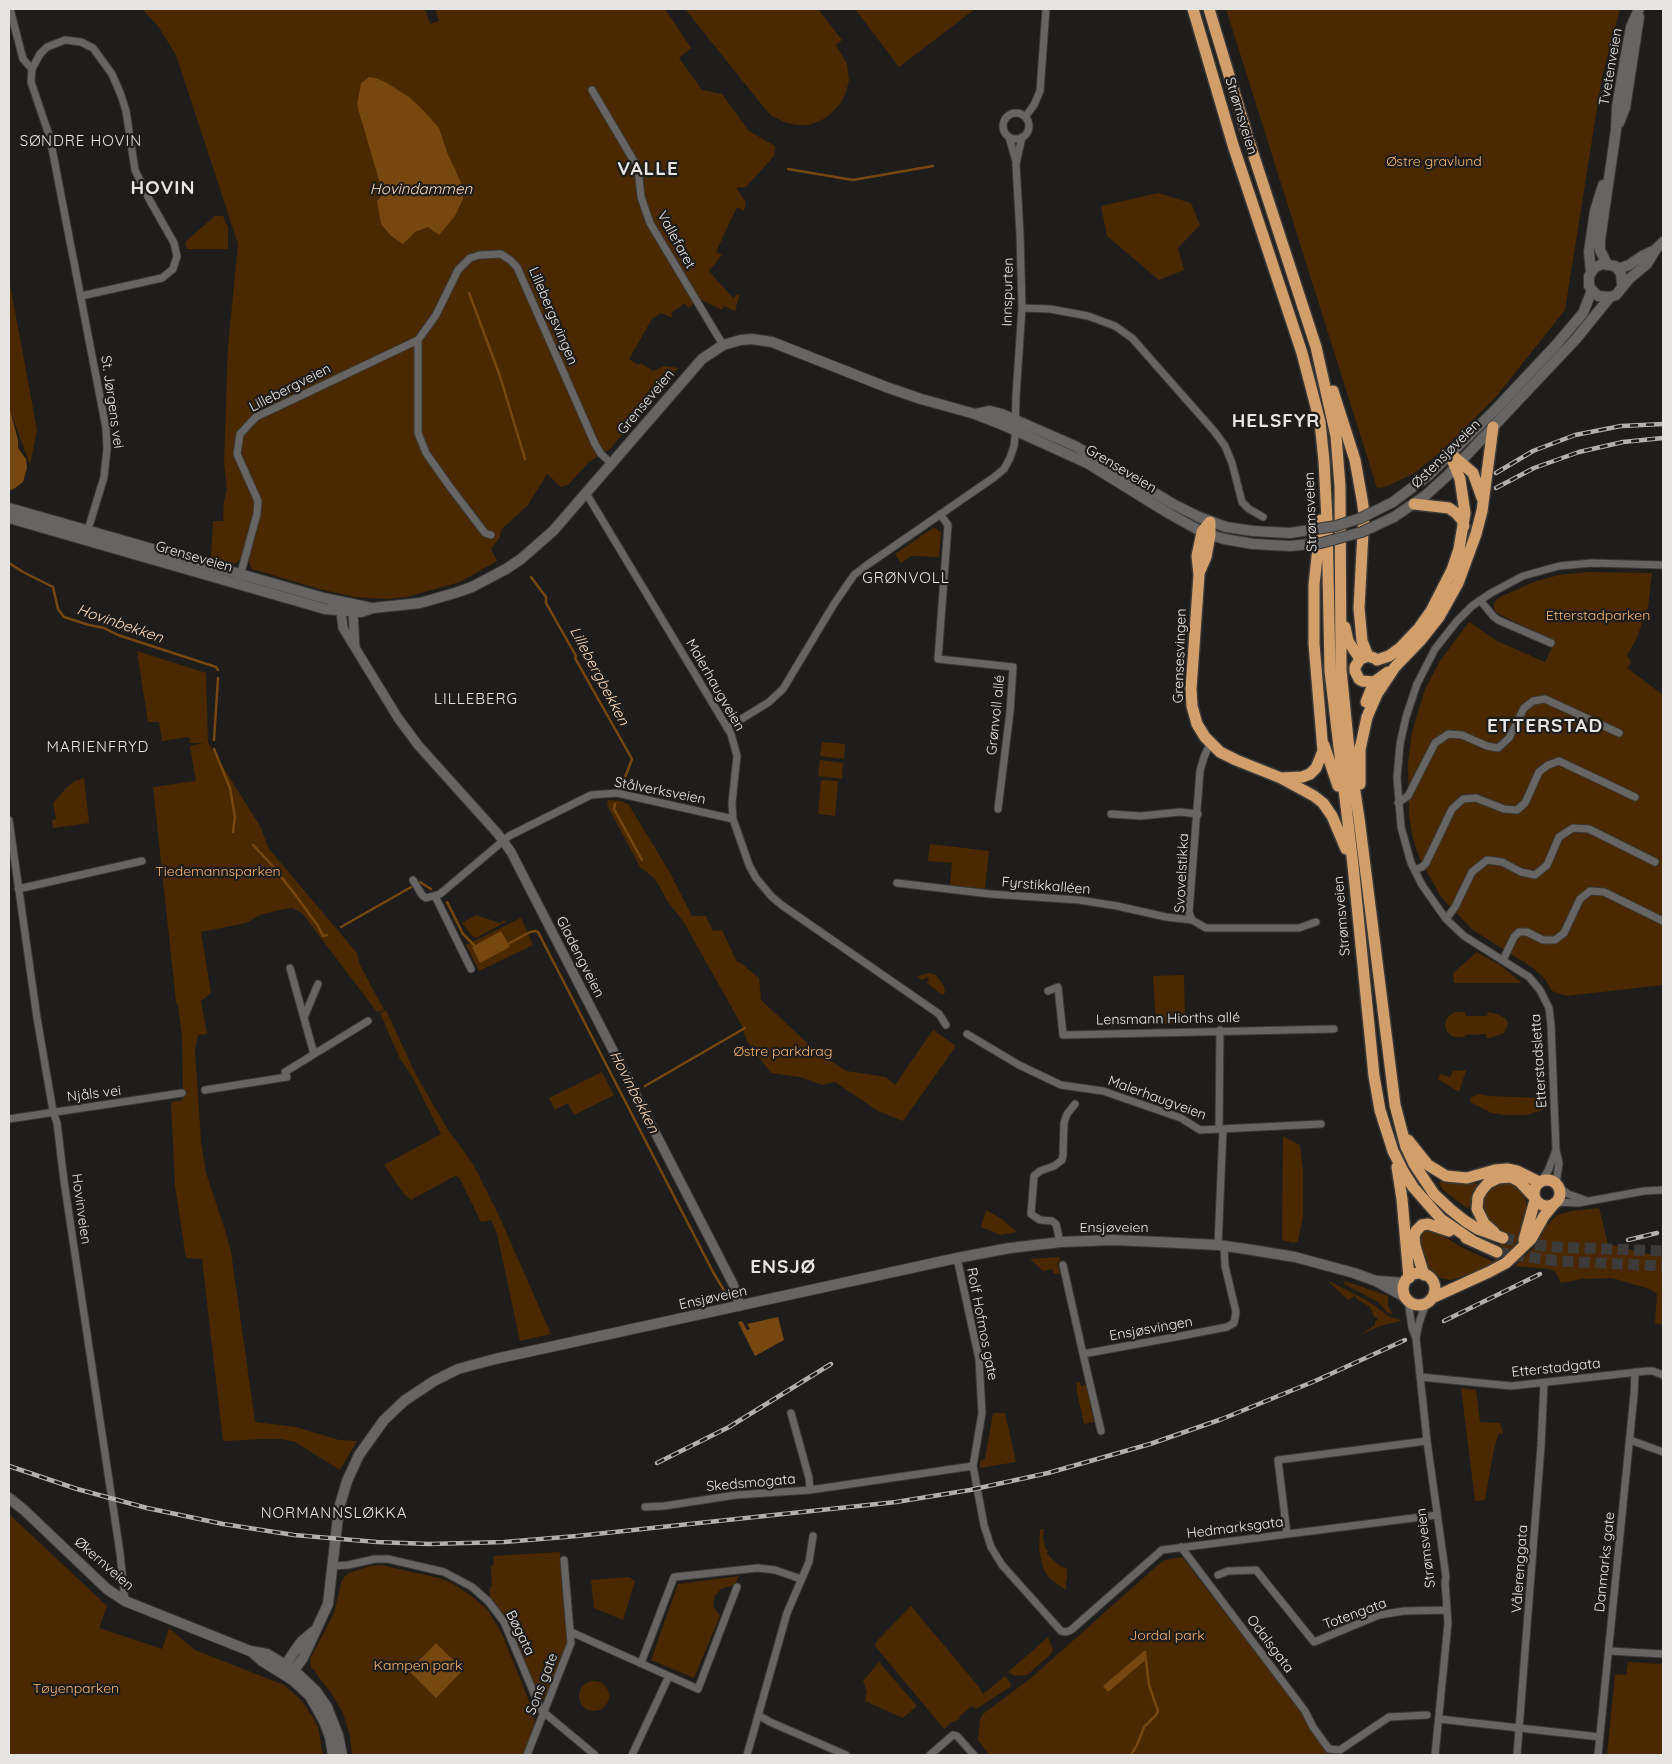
<!DOCTYPE html>
<meta charset="utf-8">
<style>
body{margin:0}
#map{position:relative;width:1672px;height:1764px;overflow:hidden;background:#1f1d1c;font-family:Quicksand,sans-serif}
canvas{display:block}
.frame{position:absolute;inset:0;border:10px solid #e6e5e4;pointer-events:none}
</style>
<div id="map">
<canvas width="1672" height="1764"></canvas>
<div class="frame"></div>
</div>
<script>
const g = document.querySelector('canvas').getContext('2d');
g.lineJoin = 'round';
function paint(path, color) { g.fillStyle = color; g.fill(path, 'evenodd'); }
const poly = rows => new Path2D(rows.map(r => 'M' + r).join(''));
function stroke(path, color, width, dash) { g.strokeStyle = color; g.lineWidth = width; g.lineCap = dash ? 'butt' : 'round'; g.setLineDash(dash || []); g.stroke(path); }
function write(font, color, halo, rows, align = 'center') {
  g.font = font + ' Quicksand,sans-serif'; g.lineWidth = 4.5; g.setLineDash([]); g.textBaseline = 'middle'; g.strokeStyle = halo; g.fillStyle = color; for (const [text, x, y, turn = 0] of rows) {
    g.save(); g.translate(x, y); g.rotate((+turn || 0) * Math.PI / 180); g.textAlign = isNaN(turn) ? turn : align; if (halo) g.strokeText(text, 0, 0); g.fillText(text, 0, 0); g.restore();
  }
}
const green = poly([
 [142,9,425,9,430,24,439,21,435,9,665,9,691,48,679,58,702,90,722,94,749,131,775,146,774,156,746,187,736,188,746,202,744,211,737,207,716,252,722,255,709,271,733,298,738,294,739,296,735,311,724,306,722,310,701,300,688,308,685,303,671,313,673,318,661,313,652,319,629,359,638,365,641,363,653,371,665,366,678,368,610,449,589,462,568,485,561,487,547,474,528,505,501,530,500,537,491,549,497,561,460,582,407,597,386,599,354,597,319,589,252,569,249,562,239,560,235,564,211,557,213,521,223,521,224,501,227,489,224,464,228,346,238,244,176,55,158,26],
 [685,9,818,9,842,40,836,45,847,64,849,80,846,92,841,103,826,118,809,125,798,125,787,123,772,116,766,110],
 [855,9,975,9,899,67],
 [1226,9,1620,9,1602,77,1565,310,1495,398,1442,451,1413,474,1385,487,1377,488],
 [1158,193,1191,203,1200,225,1178,248,1184,270,1159,280,1107,236,1101,206],
 [215,216,223,216,228,227,228,249,187,249,185,242],
 [9,279,37,430,30,465,9,407],
 [933,528,935,528,941,532,939,557,911,556,901,563,895,554],
 [1588,572,1652,573,1648,607,1636,640,1627,655,1631,662,1627,668,1663,695,1663,985,1566,996,1552,991,1544,978,1533,968,1473,930,1441,897,1420,859,1413,839,1409,816,1408,763,1412,732,1425,689,1440,661,1469,622,1497,641,1545,662,1555,642,1497,613,1494,609,1494,603,1498,598,1536,581,1559,575],
 [137,651,206,673,208,743,260,826,269,849,357,953,360,965,384,1010,377,1012,302,913,292,908,284,909,260,915,246,923,201,932,211,993,201,1001,207,1034,198,1035,195,1050,201,1142,206,1173,226,1233,231,1252,255,1422,296,1427,339,1440,357,1441,340,1470,295,1442,281,1439,263,1439,223,1441,202,1259,186,1258,175,1186,171,1102,183,1100,182,1037,178,1005,176,1002,153,787,196,781,190,746,204,743,190,743,189,737,162,741,159,722,148,722],
 [822,742,845,744,844,759,820,756],
 [820,760,843,763,842,779,818,776],
 [84,778,89,823,53,828,52,820,56,819,53,803,66,788,75,781],
 [821,780,838,781,835,816,818,814],
 [608,800,621,801,629,805,669,871,692,916,706,916,713,931,722,930,737,962,741,963,759,978,761,1000,817,1052,846,1071,886,1077,895,1085,933,1030,956,1046,903,1121,878,1111,835,1082,822,1085,800,1077,771,1073,747,1041,741,1024,683,921,668,902,655,879,640,867,607,805],
 [930,844,989,851,985,889,950,885,952,863,928,861],
 [476,915,500,923,504,920,506,922,476,938,472,936,462,923],
 [521,918,533,945,479,971,466,945],
 [1477,952,1500,965,1522,983,1454,983,1453,973],
 [929,973,936,975,944,986,945,993,942,995,926,982,929,981,928,977,922,980,917,976],
 [1184,975,1185,1024,1156,1024,1153,976],
 [386,1010,416,1075,448,1130,473,1164,499,1216,551,1334,520,1341,497,1234,491,1220,481,1222,459,1177,455,1176,411,1200,404,1194,384,1165,441,1134,412,1076,400,1059,380,1013],
 [1455,1012,1465,1012,1466,1016,1487,1016,1488,1012,1497,1014,1505,1018,1508,1023,1507,1027,1504,1033,1490,1038,1487,1038,1486,1034,1465,1035,1465,1037,1455,1037,1450,1035,1447,1031,1445,1025,1446,1020,1450,1015],
 [1466,1070,1459,1092,1438,1079,1440,1074,1450,1077,1453,1071],
 [602,1072,614,1095,574,1115,568,1103,555,1110,549,1098],
 [1480,1094,1488,1096,1544,1098,1543,1110,1527,1115,1505,1115,1492,1113,1470,1102,1471,1097],
 [1283,1136,1300,1145,1303,1171,1303,1217,1298,1241,1294,1243,1282,1240],
 [1441,1181,1463,1184,1474,1182,1478,1184,1472,1206,1467,1208,1443,1190,1439,1182],
 [1500,1182,1514,1183,1524,1192,1525,1197,1528,1211,1519,1240,1505,1256,1479,1272,1451,1280,1440,1278,1433,1274,1427,1269,1417,1239,1419,1234,1425,1230,1434,1231,1465,1249,1494,1262,1504,1232,1486,1220,1481,1204,1487,1190],
 [1599,1208,1608,1244,1656,1256,1663,1256,1663,1325,1655,1323,1657,1294,1650,1289,1612,1278,1581,1279,1561,1283,1555,1271,1548,1269,1515,1266,1535,1246,1547,1225,1557,1215,1572,1211],
 [986,1210,1002,1219,1017,1232,1001,1235,981,1227],
 [1059,1257,1061,1262,1057,1263,1060,1273,1054,1274,1052,1269,1043,1271,1030,1259],
 [1329,1281,1368,1301,1390,1317,1399,1319,1401,1321,1380,1326,1360,1335,1375,1325,1375,1321,1378,1319,1376,1317,1374,1317,1370,1307,1357,1299,1355,1296,1348,1300,1329,1282],
 [1345,1281,1388,1296,1388,1306,1392,1313,1391,1314,1387,1312,1378,1302,1344,1284],
 [1080,1382,1081,1386,1086,1385,1094,1422,1084,1424,1076,1387,1077,1387,1076,1383],
 [1461,1388,1476,1390,1480,1422,1500,1423,1503,1434,1499,1433,1494,1449,1485,1500,1475,1501],
 [993,1413,1005,1413,1016,1462,980,1468,980,1461,985,1459],
 [9,1514,107,1606,99,1628,162,1649,169,1628,195,1650,284,1685,301,1700,312,1716,318,1727,323,1755,9,1755],
 [1040,1529,1044,1529,1043,1538,1046,1550,1048,1550,1047,1553,1051,1558,1060,1566,1067,1569,1067,1581,1065,1582,1066,1583,1066,1590,1050,1579,1044,1570,1039,1551],
 [560,1552,567,1643,546,1696,544,1699,541,1699,510,1626,501,1612,490,1598,490,1587,492,1587,491,1566,493,1566,494,1556],
 [1182,1557,1303,1714,1325,1749,1336,1755,989,1755,978,1740,980,1720,983,1714,1031,1678,1159,1564,1165,1560],
 [381,1565,439,1578,452,1583,473,1597,487,1609,502,1634,531,1706,535,1721,534,1727,523,1755,352,1755,350,1736,343,1713,332,1694,311,1667,310,1659,334,1613,341,1583,344,1577,349,1573,370,1566],
 [739,1576,735,1585,721,1589,715,1596,713,1606,720,1616,694,1678,651,1660,678,1584],
 [629,1577,635,1581,623,1620,594,1608,591,1580],
 [911,1606,979,1687,983,1694,1005,1676,1011,1684,1010,1687,976,1709,972,1706,959,1717,960,1719,952,1722,944,1729,875,1646,876,1642],
 [1048,1637,1053,1650,1050,1655,1027,1675,1015,1676,1008,1672],
 [879,1662,917,1706,903,1718,865,1701,867,1692,863,1681],
 [1628,1662,1663,1664,1663,1755,1607,1755,1615,1674,1626,1675],
 '579 1696a15 15 0 1 1 30 0a15 15 0 1 1-30 0Z'
]);
const water = poly([
 [369,77,376,78,387,83,409,97,422,109,439,128,447,152,462,185,463,199,455,216,439,235,428,227,415,232,403,244,391,236,381,224,377,201,383,194,357,105,361,83],
 [9,406,18,440,18,448,26,459,27,468,23,482,15,488,9,491],
 [501,931,510,947,480,963,472,947],
 [778,1317,784,1340,755,1356,738,1322,742,1321,747,1330,750,1329,747,1324],
 [436,1643,463,1670,436,1698,409,1671],
 [1144,1651,1145,1660,1143,1662,1108,1692,1103,1686]
]);
const stream = poly([
 [788,169,853,180,933,166],
 [469,293,500,376,525,459],
 [9,563,23,572,53,587,58,609,64,617,89,625,104,628,118,635,216,667,218,670],
 [531,577,546,597,546,603,576,656,575,658,632,759,623,783,627,785],
 [214,740,218,678],
 [214,749,230,788,235,817,233,832],
 [615,804,614,809,642,860],
 [253,845,270,863,297,897,318,926,323,936,327,935],
 [447,902,463,934,474,945],
 [341,927,420,882,431,889],
 [508,944,530,932,536,931,538,932,713,1272,725,1292],
 [645,1086,745,1028],
 [1131,1755,1137,1745,1144,1727,1156,1715,1158,1711,1149,1685,1145,1652,1143,1654]
]);
const trunkTunnel = poly([
 [1503,1238,1537,1245,1554,1247,1663,1251],
 [1497,1252,1556,1261,1663,1266]
]);
const minor = poly([
 [10,9,23,59,32,69],
 [592,90,638,168,641,197,650,223,723,345],
 '1003 126a13 13 0 1 1 26 0a13 13 0 1 1-26 0Z',
 [1025,117,1034,105,1040,91,1046,9],
 [1009,137,1016,161],
 [81,296,162,278,173,269,177,256,174,243,149,199,135,170,126,111,121,95,112,74,93,48,81,42,65,40,47,47,40,54,32,69,31,82,50,138,106,428,107,449,104,477,87,533],
 [1022,308,1050,309,1088,316,1115,326,1132,338,1214,431,1225,446,1232,463,1242,502,1249,509,1263,517],
 [586,493,731,734,737,756,732,803,733,819,749,865,756,878,772,897,783,906,939,1014,946,1025],
 [940,514,948,525,938,659,1013,667,1010,712,998,809],
 [491,535,485,533,450,487,426,453,418,433,418,340,436,315,458,270,470,258,480,255,501,254,510,260,517,267,595,444,601,454,612,464],
 [240,576,257,514,258,501,237,454,240,434,256,417,418,340],
 [1480,600,1493,616,1498,620,1551,643],
 [727,728,769,702,783,689,834,604,854,575,867,565,993,478,1004,469,1010,458,1014,446,1015,437,1016,396,1022,308,1020,235,1016,164,1022,137],
 [1210,744,1204,757,1200,771,1189,912,1192,920,1206,928,1299,928,1316,922],
 [1398,803,1408,796,1435,743,1444,737,1448,734,1462,735,1487,746,1498,748,1509,738,1524,708,1533,701,1545,699,1619,733],
 [1111,814,1141,816,1180,812,1198,814],
 [9,820,37,1018,53,1111,57,1123,64,1181,120,1553,125,1601],
 [1415,870,1422,867,1426,863,1452,809,1463,799,1476,798,1504,809,1517,810,1525,803,1539,772,1548,765,1559,761,1635,797],
 [413,880,422,895,426,898,440,894,509,836,591,795,617,793,733,819],
 [897,883,990,894,1079,900,1117,906,1166,917,1192,920],
 [18,889,142,861],
 [435,896,471,969],
 [1446,919,1455,907,1472,872,1487,860,1502,862,1521,872,1535,875,1547,865,1559,837,1573,828,1589,829,1655,862],
 [1503,960,1514,937,1519,932,1527,932,1543,940,1555,940,1564,933,1580,899,1590,891,1604,892,1663,921],
 [290,968,314,1054],
 [1048,991,1058,987,1063,1035,1334,1029],
 [305,1015,318,984],
 [967,1034,1019,1065,1061,1085,1103,1091,1181,1118,1200,1130,1321,1124],
 [285,1072,368,1021],
 [205,1090,287,1077],
 [9,1119,182,1093],
 [1219,1129,1220,1030],
 [1542,1180,1548,1171,1556,1150],
 [1556,1184,1559,1163,1556,1150,1551,1025,1549,1008,1540,990,1529,977,1464,936,1446,919,1422,885,1411,863,1401,827,1397,778,1400,744,1406,717,1417,684,1435,649,1457,621,1472,606,1491,593,1523,576,1559,566,1592,563,1663,565],
 [1559,1187,1568,1194,1585,1200],
 [1556,1202,1578,1203,1644,1191,1663,1190],
 [1060,1242,1056,1224,1052,1221,1040,1220,1031,1214,1034,1176,1040,1171,1054,1166,1062,1160,1063,1155,1064,1123,1067,1114,1075,1104],
 [1218,1245,1223,1129],
 [957,1258,979,1359,982,1413,973,1466,984,1525,991,1547,1002,1565,1061,1631,1066,1632,1071,1630,1162,1550,1437,1515],
 [1063,1265,1083,1354,1186,1335,1227,1327,1234,1323,1236,1312,1225,1266,1224,1246],
 [1408,1300,1412,1328,1416,1338,1427,1441,1446,1577,1445,1582,1448,1623,1435,1755],
 [1416,1338,1419,1323,1426,1303],
 [1083,1354,1101,1431],
 [1420,1377,1511,1386,1647,1371,1653,1371,1663,1375],
 [791,1413,809,1478,810,1490],
 [1630,1440,1663,1452],
 [645,1507,664,1506,736,1495,810,1490,973,1466],
 [1287,1534,1278,1460,1427,1441],
 [1181,1547,1305,1711,1313,1727,1329,1749,1340,1750,1389,1717,1427,1715],
 [333,1566,348,1565,375,1559,388,1559,444,1572,472,1587,488,1601,504,1622,541,1710,595,1755],
 [1218,1575,1228,1571,1256,1570,1314,1642,1379,1615,1404,1611,1447,1610],
 [571,1632,698,1689,737,1587],
 [1609,1651,1663,1654],
 [641,1663,674,1577,758,1568,775,1570,801,1579],
 [758,1715,770,1722,846,1755],
 [1439,1719,1600,1737],
 [527,1755,571,1643,564,1560],
 [632,1755,669,1676],
 [747,1755,787,1613,809,1562,813,1536],
 [930,1755,953,1735,957,1736,974,1755],
 [1517,1755,1541,1446,1544,1383],
 [1598,1755,1634,1395,1635,1372]
]);
const tertiary = poly([
 [355,647,353,612,347,604,341,612,343,628,398,718,418,745,498,834,511,852,733,1284,740,1306]
]);
const secondary = poly([
 [1619,123,1625,108,1639,17],
 [1607,264,1600,250,1600,240,1616,130,1617,107,1625,59,1631,27,1639,9],
 [1618,269,1629,265,1642,256,1655,250],
 [1591,272,1589,252,1595,211,1603,185],
 [1610,297,1598,296,1592,290,1589,286,1589,276,1594,268,1602,264,1615,266,1621,273,1622,285],
 [975,414,990,411,1002,414,1075,446,1102,461,1173,504,1199,517,1226,527,1253,531],
 [1393,502,1429,475,1495,410,1556,345,1583,313,1592,290],
 [9,508,324,598,372,608],
 [1394,517,1426,495,1447,476,1576,339,1610,297,1616,295,1629,279,1647,264,1656,249,1663,242],
 [9,518,325,609,361,612,373,608,420,603,455,593,472,587,506,569,521,559,553,531,702,359,723,345,741,340,752,339,772,342,886,387,921,399,975,414,1003,425,1087,463,1168,513,1202,532,1224,539,1253,544],
 [1378,1281,1405,1283],
 [9,1498,24,1510,107,1589,125,1601,250,1651,267,1654,294,1670,316,1691,327,1707,338,1735,342,1755],
 [251,1651,262,1661,294,1681,310,1696,324,1721,330,1737,333,1755],
 [284,1670,286,1664,294,1652,302,1641,314,1631],
 [284,1674,294,1670,303,1658,328,1604,339,1508,347,1481,359,1455,384,1420,404,1401,434,1381,458,1369,495,1359,957,1258,1010,1248,1061,1242,1113,1240,1159,1242,1218,1245,1246,1249,1295,1257,1354,1273,1376,1281,1405,1297]
]);
const trunk = poly([
 [1193,9,1233,145,1302,353,1320,422,1324,461,1327,520,1330,671,1353,865,1374,1076,1380,1110,1393,1151,1403,1171,1413,1187,1441,1219,1473,1241],
 [1209,9,1248,138,1316,347,1336,436,1340,486,1341,670,1350,759,1359,818,1395,1105,1406,1147,1414,1164,1434,1194,1450,1209,1465,1221,1478,1229,1503,1238],
 [1333,391,1355,460,1362,499,1364,513,1359,608,1362,641,1368,656],
 [1452,455,1473,473,1482,498],
 [1414,504,1449,508,1456,513,1462,520,1464,526],
 [1210,522,1202,532,1197,556,1199,575,1191,689,1192,706,1197,724,1205,737,1220,752,1236,760,1281,778,1314,796,1323,803,1332,816,1346,849],
 [1199,573,1206,557,1210,535,1210,522],
 [1345,627,1348,641,1360,659],
 [1374,658,1368,656,1360,659,1355,667,1355,671,1359,679,1362,681,1374,682],
 [1377,660,1389,656,1400,648,1419,628,1431,611,1452,570,1459,549,1465,513,1460,479,1450,454],
 [1366,702,1374,682,1388,672],
 [1324,745,1338,786],
 [1360,747,1360,784],
 [1359,754,1367,717,1377,694,1395,667,1420,641,1439,617,1458,583,1476,534,1482,511,1493,427],
 [1281,778,1302,777,1310,774,1316,768,1323,751,1314,644,1314,585,1321,520],
 [1408,1140,1428,1165,1446,1176,1467,1178,1495,1170,1507,1169,1517,1171,1539,1182],
 [1397,1167,1402,1199,1409,1278],
 '1534 1193a13 13 0 1 1 26 0a13 13 0 1 1-26 0Z',
 [1494,1232,1484,1223,1477,1209,1478,1197,1482,1190,1488,1183,1498,1178,1511,1177,1519,1181,1534,1197],
 [1466,1238,1497,1252],
 [1524,1240,1535,1200],
 '1403 1289a16 16 0 1 1 32 0a16 16 0 1 1-32 0Z',
 [1424,1275,1415,1246,1414,1237,1416,1231,1422,1225,1428,1224,1449,1231],
 [1432,1298,1489,1272,1506,1263,1531,1239,1544,1216,1553,1205]
]);
const rail = poly([
 [1496,473,1533,451,1575,435,1621,426,1663,424],
 [1496,488,1534,468,1579,452,1623,442,1663,438],
 [1628,1240,1657,1233],
 [1444,1321,1540,1274],
 [657,1463,729,1427,831,1364],
 [9,1466,77,1489,147,1508,223,1524,294,1535,377,1542,429,1544,504,1542,577,1536,896,1502,970,1490,1048,1473,1150,1444,1222,1419,1315,1381,1405,1340]
]);
const secondaryBridge = poly([
 [1253,531,1290,533,1336,526,1361,518,1393,502],
 [1253,544,1290,546,1321,543,1362,532,1394,517]
]);
const streetNames = [
 ["Tvetenveien",1611,67,-80],
 ["Strømsveien",1241,116,73],
 ["Vallefaret",676,240,61],
 ["Innspurten",1008,292,-89],
 ["Lillebergsvingen",553,316,67],
 ["Lillebergveien",290,388,-27],
 ["St. Jørgens vei",112,402,82],
 ["Grenseveien",646,402,-50],
 ["Østensjøveien",1446,454,-45],
 ["Grenseveien",1121,469,31],
 ["Strømsveien",1311,512,-92],
 ["Grenseveien",194,557,16],
 ["Grensesvingen",1180,656,-88],
 ["Malerhaugveien",715,685,60],
 ["Grønvoll allé",996,715,-84],
 ["Stålverksveien",660,791,11],
 ["Svovelstikka",1182,873,-87],
 ["Fyrstikkalléen",1046,886,5],
 ["Strømsveien",1342,916,-95],
 ["Gladengveien",580,957,63],
 ["Lensmann Hiorths allé",1168,1019,-1],
 ["Etterstadsletta",1539,1061,-94],
 ["Njåls vei",94,1094,-7],
 ["Malerhaugveien",1157,1098,20],
 ["Hovinveien",81,1209,82],
 ["Ensjøveien",1114,1228],
 ["Ensjøveien",713,1298,-12],
 ["Rolf Hofmos gate",982,1324,79],
 ["Ensjøsvingen",1151,1329,-10],
 ["Etterstadgata",1556,1368,-6],
 ["Skedsmogata",751,1483,-5],
 ["Hedmarksgata",1235,1528,-7],
 ["Strømsveien",1426,1548,-97],
 ["Danmarks gate",1605,1562,-84],
 ["Økernveien",104,1564,41],
 ["Vålerenggata",1520,1569,-86],
 ["Totengata",1355,1614,-20],
 ["Bøgata",520,1633,64],
 ["Odalsgata",1270,1644,53],
 ["Sons gate",542,1684,-69]
];
const parkNames = [
 ["Østre gravlund",1434,162],
 ["Etterstadparken",1598,616],
 ["Tiedemannsparken",218,872],
 ["Østre parkdrag",783,1052],
 ["Jordal park",1167,1636],
 ["Kampen park",418,1666],
 ["Tøyenparken",76,1689]
];
const neighbourhoodNames = [
 ["SØNDRE HOVIN",81,141],
 ["GRØNVOLL",906,578],
 ["LILLEBERG",476,699],
 ["MARIENFRYD",98,747],
 ["NORMANNSLØKKA",334,1513]
];
const waterNames = [
 ["Hovindammen",421,189],
 ["Hovinbekken",120,624,19],
 ["Lillebergbekken",599,676,62],
 ["Hovinbekken",634,1092,63]
];
const districtNames = [
 ["VALLE",648,169],
 ["HOVIN",163,188],
 ["HELSFYR",1276,421],
 ["ETTERSTAD",1545,726],
 ["ENSJØ",783,1267]
];
paint(green, '#4a2800');
paint(water, '#76470f');
stroke(stream, '#76470f', 2.5);
stroke(trunkTunnel, '#3d3b3a', 11, [11, 5.5]);
stroke(minor, '#3a3937', 9);
stroke(tertiary, '#3a3937', 11);
stroke(secondary, '#3a3937', 12);
stroke(trunk, '#3a3937', 14);
stroke(minor, '#676563', 7);
stroke(tertiary, '#676563', 9);
stroke(secondary, '#676563', 10);
stroke(trunk, '#d29e6a', 11);
stroke(rail, '#b2b0af', 4.5);
stroke(rail, '#1f1d1c', 2.5, [8]);
stroke(secondaryBridge, '#3a3937', 12, []);
stroke(secondaryBridge, '#676563', 10);
write('14px', '#e6e5e4', '#1f1d1c', streetNames);
write('14px', '#f7b36f', '#1f1d1c', parkNames);
g.letterSpacing = '1px';
write('15px', '#e6e5e4', '#1f1d1c', neighbourhoodNames);
g.letterSpacing = '0px';
write('italic 15px', '#fddab9', '#1f1d1c', waterNames);
g.letterSpacing = '1px';
write('bold 19px', '#e6e5e4', '#1f1d1c', districtNames);
g.letterSpacing = '0px';
</script>
